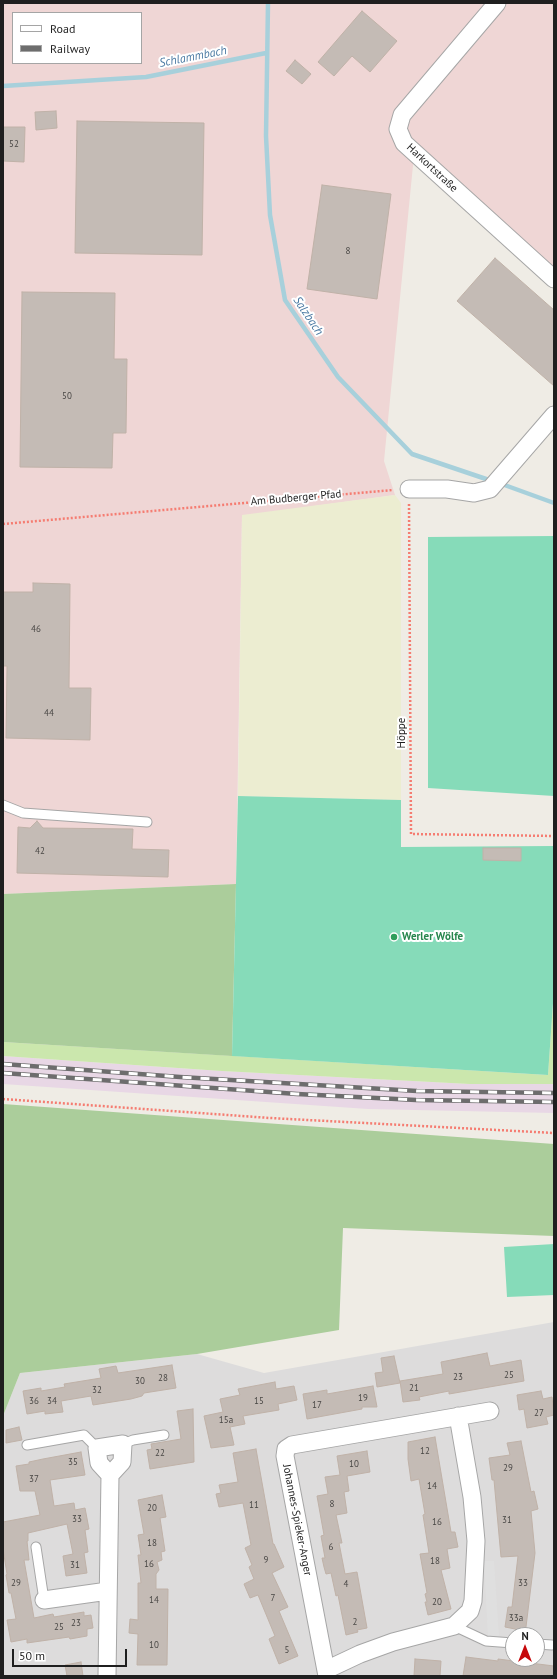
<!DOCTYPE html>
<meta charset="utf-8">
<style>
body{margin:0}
#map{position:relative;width:557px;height:1679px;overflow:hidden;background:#efece5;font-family:"PT Sans",sans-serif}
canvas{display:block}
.frame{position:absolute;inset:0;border:4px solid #1f1f1f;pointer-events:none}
.legend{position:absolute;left:12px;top:12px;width:130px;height:52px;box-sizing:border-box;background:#fff;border:1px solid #a5a5a5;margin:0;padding:5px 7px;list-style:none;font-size:12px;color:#1f1f1f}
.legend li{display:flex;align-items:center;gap:8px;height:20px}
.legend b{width:20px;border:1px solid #a5a5a5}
.north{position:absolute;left:505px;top:1627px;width:40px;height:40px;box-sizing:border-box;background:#fff;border:1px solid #a5a5a5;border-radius:50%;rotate:0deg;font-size:11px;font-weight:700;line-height:16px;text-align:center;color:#1f1f1f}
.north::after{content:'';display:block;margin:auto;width:14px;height:18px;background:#c6080b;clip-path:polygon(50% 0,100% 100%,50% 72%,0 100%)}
.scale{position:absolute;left:12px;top:1649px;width:115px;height:18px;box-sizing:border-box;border:2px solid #1f1f1f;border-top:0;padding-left:5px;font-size:12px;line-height:14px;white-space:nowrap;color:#1f1f1f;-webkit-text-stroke:3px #fff;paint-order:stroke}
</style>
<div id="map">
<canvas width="557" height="1679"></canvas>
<div class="frame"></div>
<ul class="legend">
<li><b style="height:5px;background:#fff"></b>Road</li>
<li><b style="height:5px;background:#6d6d6d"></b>Railway</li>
</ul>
<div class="north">N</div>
<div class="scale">50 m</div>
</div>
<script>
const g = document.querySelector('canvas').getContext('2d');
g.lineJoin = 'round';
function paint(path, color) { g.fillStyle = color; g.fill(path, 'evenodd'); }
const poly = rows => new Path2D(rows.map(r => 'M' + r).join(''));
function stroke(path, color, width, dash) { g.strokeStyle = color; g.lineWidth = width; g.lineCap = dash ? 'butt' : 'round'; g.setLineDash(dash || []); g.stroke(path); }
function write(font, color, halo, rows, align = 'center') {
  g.font = font + ' "PT Sans",sans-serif'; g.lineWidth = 4; g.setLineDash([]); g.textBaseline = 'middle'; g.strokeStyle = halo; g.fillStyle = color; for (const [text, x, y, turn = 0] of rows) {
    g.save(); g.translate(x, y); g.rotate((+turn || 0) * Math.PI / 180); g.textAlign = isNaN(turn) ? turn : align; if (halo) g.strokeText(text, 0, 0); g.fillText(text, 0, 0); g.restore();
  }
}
const residential = poly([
 [554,1322,554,1676,3,1676,3,1416,20,1373,197,1354,264,1373],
 [513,1635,537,1635,537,1659,513,1659]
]);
const commercial = poly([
 [3,3,554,3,554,288,414,155,384,461,395,495,242,516,236,884,3,894],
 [13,13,141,13,141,63,13,63]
]);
const industrial = poly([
 [3,1056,222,1071,470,1084,554,1084,554,1113,368,1109,3,1084]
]);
const farmland = poly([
 [395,495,401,503,401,800,238,796,242,515]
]);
const grass = poly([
 [554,989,554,1084,470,1084,222,1071,3,1056,3,1042,548,1075]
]);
const forest = poly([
 [236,884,232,1056,3,1042,3,894],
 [3,1104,554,1144,554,1236,343,1228,339,1330,197,1354,20,1373,3,1416]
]);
const pitch = poly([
 [554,536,554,796,428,788,428,537],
 [238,796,401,800,401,847,554,846,554,989,548,1075,232,1056],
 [554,1244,554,1295,507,1297,504,1247]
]);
const parking = poly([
 [484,1561,494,1561,499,1637,488,1637]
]);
const stream = poly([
 [268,3,266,136,270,215,285,300,338,377,412,454,492,481],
 [3,86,146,77,266,53],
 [499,483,554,503]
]);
const building = poly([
 [362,11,397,41,370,72,352,56,334,76,318,62,362,11],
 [295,60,311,74,302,84,286,71,295,60],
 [56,111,57,128,36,130,35,112,56,111],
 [77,121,204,123,202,255,75,253,77,121],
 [3,127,25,127,24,162,3,161,3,127],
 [322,185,391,194,377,299,307,289,322,185],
 [495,258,554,310,554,386,457,301,495,258],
 [22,292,115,293,114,359,127,359,126,433,113,433,112,468,20,467,22,292],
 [33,583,70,584,69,688,91,688,90,740,6,738,7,666,3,666,3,592,33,592,33,583],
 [37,821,43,828,133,829,132,849,169,850,168,877,17,873,18,827,30,828,37,821],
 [483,848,521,848,521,861,483,860,483,848],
 [487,1353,490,1366,521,1360,524,1381,449,1394,449,1391,419,1397,420,1400,403,1402,400,1381,443,1374,441,1362,487,1353],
 [394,1356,400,1383,377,1387,375,1373,383,1372,381,1358,394,1356],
 [172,1365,176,1388,144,1393,142,1396,131,1399,93,1405,91,1396,61,1401,63,1412,45,1414,45,1411,27,1414,23,1391,41,1388,41,1391,65,1387,64,1384,101,1378,99,1369,116,1366,118,1373,172,1365],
 [275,1382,276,1389,294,1386,297,1400,278,1404,279,1410,243,1416,245,1424,230,1427,234,1445,211,1448,204,1416,223,1412,220,1399,240,1395,238,1389,275,1382],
 [373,1386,377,1407,362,1407,362,1409,307,1419,303,1394,327,1390,327,1394,373,1386],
 [541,1391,543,1399,552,1397,554,1415,546,1417,548,1424,527,1428,524,1409,519,1410,517,1395,541,1391],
 [193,1409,194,1462,150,1469,147,1450,152,1449,151,1444,181,1439,177,1411,193,1409],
 [19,1427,22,1440,6,1443,6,1430,19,1427],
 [435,1437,451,1532,455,1532,458,1547,447,1549,450,1568,441,1570,451,1609,428,1615,425,1602,427,1602,425,1594,427,1593,420,1554,429,1553,423,1515,425,1514,419,1479,411,1481,408,1459,408,1442,435,1437],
 [521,1441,531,1492,534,1491,538,1509,531,1511,535,1553,525,1635,521,1635,515,1629,505,1627,508,1607,512,1607,518,1556,501,1557,494,1480,492,1480,489,1458,510,1455,507,1443,521,1441],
 [256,1449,273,1544,274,1544,284,1567,272,1573,288,1607,279,1611,298,1656,279,1664,269,1639,275,1636,258,1595,250,1598,244,1584,254,1579,249,1567,252,1565,245,1548,251,1545,243,1503,219,1507,216,1494,221,1493,219,1485,238,1482,233,1453,256,1449],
 [367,1451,370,1472,347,1476,349,1491,344,1492,347,1513,336,1515,342,1543,339,1543,345,1574,357,1572,367,1628,357,1630,358,1632,346,1635,338,1595,336,1596,331,1573,326,1574,324,1567,322,1558,325,1558,321,1536,324,1535,317,1496,328,1494,325,1477,340,1475,337,1456,367,1451],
 [81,1452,85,1475,50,1480,54,1506,74,1503,75,1510,85,1508,89,1529,85,1530,88,1552,84,1553,87,1573,66,1576,63,1556,73,1554,67,1524,28,1533,28,1541,27,1541,29,1560,24,1560,34,1618,53,1614,54,1617,84,1612,84,1616,91,1615,93,1628,87,1629,87,1636,70,1639,69,1637,27,1643,27,1639,11,1642,7,1620,16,1619,11,1593,9,1593,6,1575,7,1574,3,1549,3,1522,40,1515,35,1491,20,1491,16,1466,29,1464,29,1462,43,1459,81,1452],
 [162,1495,166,1517,160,1518,165,1551,161,1552,162,1560,157,1562,159,1570,156,1574,156,1589,168,1589,167,1665,137,1665,138,1634,129,1633,130,1619,138,1620,138,1583,141,1583,138,1555,141,1555,138,1535,144,1534,138,1500,162,1495],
 [466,1657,498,1661,498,1659,554,1666,554,1676,463,1676,466,1657],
 [415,1659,441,1661,440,1676,414,1676,415,1659],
 [81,1662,83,1676,67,1676,65,1665,81,1662]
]);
const path = poly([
 [409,504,411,834,554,836],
 [3,524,393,490],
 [3,1099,270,1118,554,1133]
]);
const lane = poly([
 [3,805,23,813,147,822],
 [123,1444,133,1440,164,1435],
 [27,1445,84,1435,97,1448],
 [36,1547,44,1600],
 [454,1626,486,1641,513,1643],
 [537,1644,552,1645]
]);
const street = poly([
 [497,3,402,115,398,129,404,143,554,279],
 [409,489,447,489,474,493,490,489,554,415],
 [44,1600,108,1591],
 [326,1670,360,1654,393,1642,454,1626,470,1611,473,1601,476,1541,472,1497,458,1416],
 [107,1676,110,1475,99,1463,97,1448,123,1444,122,1462,110,1475],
 [327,1676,285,1456,286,1449,292,1445,490,1411]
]);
const rail = poly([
 [3,1064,180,1077,417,1091,554,1093],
 [3,1073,297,1094,416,1100,554,1102]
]);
const markers = [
 [394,937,4,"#2e9e5b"]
];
const numberNames = [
 ["52",14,144],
 ["8",348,251],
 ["50",67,396],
 ["46",36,629],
 ["44",49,713],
 ["42",40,851],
 ["25",509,1375],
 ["23",458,1377],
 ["28",163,1378],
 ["30",140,1381],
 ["21",414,1388],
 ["32",97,1390],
 ["19",363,1398],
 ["36",34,1401],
 ["34",52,1401],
 ["15",259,1401],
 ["17",317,1405],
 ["27",539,1413],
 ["15a",226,1420],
 ["12",425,1451],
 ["22",160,1453],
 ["35",73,1462],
 ["10",354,1464],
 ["29",508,1468],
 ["37",34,1479],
 ["14",432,1486],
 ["8",332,1504],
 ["11",254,1505],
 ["20",152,1508],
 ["33",77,1519],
 ["31",507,1520],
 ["16",437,1522],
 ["18",152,1543],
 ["6",331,1547],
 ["9",266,1560],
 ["18",435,1561],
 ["16",149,1564],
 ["31",75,1565],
 ["29",16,1583],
 ["33",523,1583],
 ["4",346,1584],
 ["7",273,1598],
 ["14",154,1600],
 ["20",437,1602],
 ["33a",516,1618],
 ["2",355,1622],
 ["23",76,1623],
 ["25",59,1627],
 ["10",154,1645],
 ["5",287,1650]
];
const streetNames = [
 ["Harkortstraße",432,168,43],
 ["Am Budberger Pfad",296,498,-5],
 ["Höppe",402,733,-90],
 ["Johannes-Spieker-Anger",297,1520,79]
];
const leisureNames = [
 ["Werler Wölfe",402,937]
];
const waterNames = [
 ["Schlammbach",193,57,-11],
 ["Salzbach",308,316,56]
];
paint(residential, '#dddcdc');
paint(commercial, '#efd6d5');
paint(industrial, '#e8d7e5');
paint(farmland, '#ecedd1');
paint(grass, '#cbe7ad');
paint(forest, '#abcd9b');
paint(pitch, '#86dbb9');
paint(parking, '#dfdfdf');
stroke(stream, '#a7d0db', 4.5);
paint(building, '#c4bbb5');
stroke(building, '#c0b2a8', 1);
stroke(lane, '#a6a6a6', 11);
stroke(street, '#a6a6a6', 19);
stroke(path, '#f57c71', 2.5, [2, 2]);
stroke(lane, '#fff', 9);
stroke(street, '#fff', 17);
stroke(rail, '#6d6d6d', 4.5);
stroke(rail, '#fff', 3, [9]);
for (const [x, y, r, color] of markers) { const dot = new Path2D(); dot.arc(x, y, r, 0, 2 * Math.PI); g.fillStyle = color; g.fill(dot); stroke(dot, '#fff', 1.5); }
write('9px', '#484644', null, numberNames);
write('11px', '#1f1f1f', '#fff', streetNames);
write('bold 11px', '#27864d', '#fff', leisureNames, 'left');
write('italic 12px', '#4b7aa3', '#fff', waterNames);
</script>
